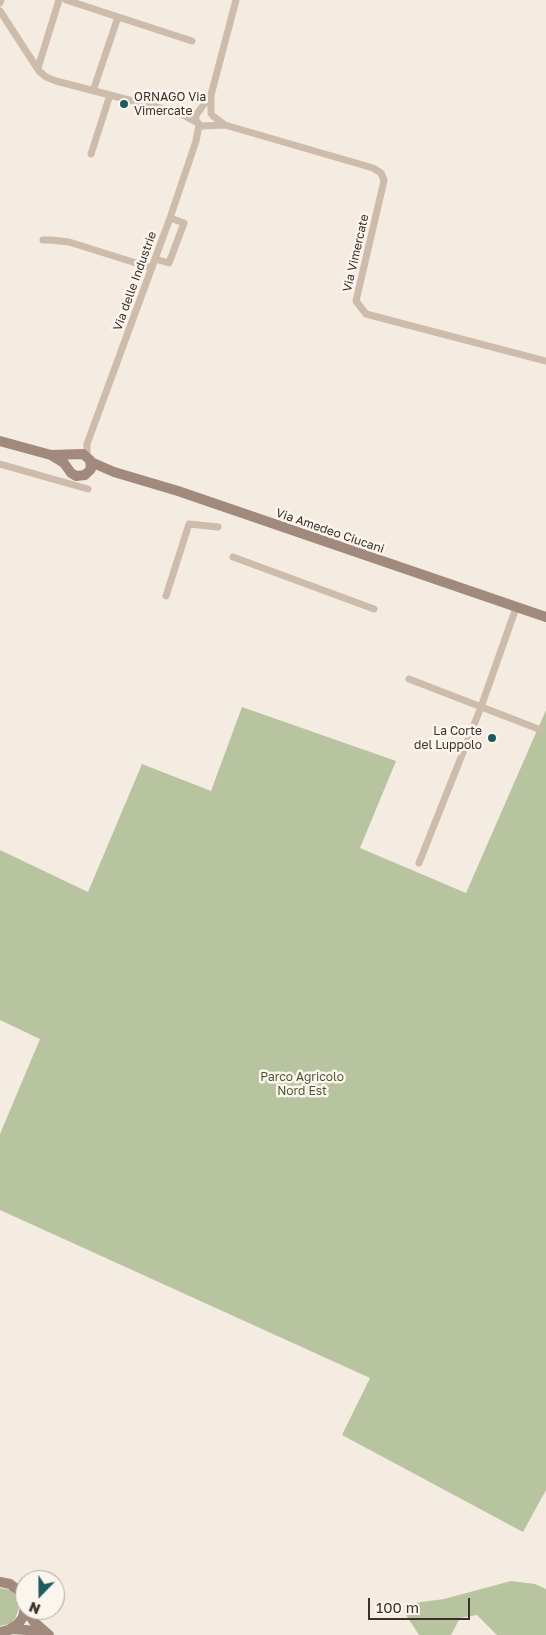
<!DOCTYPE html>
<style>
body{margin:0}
#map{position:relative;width:546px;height:1635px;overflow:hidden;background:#f4ebe1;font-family:"Golos Text",sans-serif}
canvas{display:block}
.north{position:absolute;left:15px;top:1570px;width:50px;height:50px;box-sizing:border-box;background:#fbf5ee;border:1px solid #aea6a0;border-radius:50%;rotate:202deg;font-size:14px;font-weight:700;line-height:20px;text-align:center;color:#3b302b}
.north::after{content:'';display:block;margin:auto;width:18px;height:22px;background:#1f5a5e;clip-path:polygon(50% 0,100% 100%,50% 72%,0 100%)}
.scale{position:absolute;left:368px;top:1598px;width:102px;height:22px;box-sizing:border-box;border:2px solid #3b302b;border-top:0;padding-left:6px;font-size:15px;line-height:18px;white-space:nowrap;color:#3b302b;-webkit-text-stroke:4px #fbf5ee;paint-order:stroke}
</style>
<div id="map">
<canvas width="546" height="1635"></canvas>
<div class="north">N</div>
<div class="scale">100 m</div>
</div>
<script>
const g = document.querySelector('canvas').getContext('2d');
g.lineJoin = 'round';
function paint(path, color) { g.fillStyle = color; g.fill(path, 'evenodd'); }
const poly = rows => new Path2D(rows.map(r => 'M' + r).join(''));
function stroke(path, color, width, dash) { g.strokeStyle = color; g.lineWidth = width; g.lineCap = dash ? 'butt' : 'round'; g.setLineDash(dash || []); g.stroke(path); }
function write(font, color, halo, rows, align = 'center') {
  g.font = font + ' "Golos Text",sans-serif'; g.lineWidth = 5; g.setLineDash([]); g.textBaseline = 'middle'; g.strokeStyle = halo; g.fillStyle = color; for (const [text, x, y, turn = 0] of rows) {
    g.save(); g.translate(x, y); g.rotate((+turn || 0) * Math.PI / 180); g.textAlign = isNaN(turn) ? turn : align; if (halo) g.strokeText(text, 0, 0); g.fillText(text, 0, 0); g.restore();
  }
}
const green = poly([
 [242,707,396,761,360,848,466,893,546,710,546,1490,523,1532,342,1435,370,1378,0,1210,0,1134,40,1039,0,1020,0,850,88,892,142,764,211,791],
 [511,1581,535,1584,546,1589,546,1635,497,1635,477,1615,460,1618,451,1635,419,1635,406,1615,407,1604,444,1599],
 [0,1588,11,1590,15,1595,19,1608,15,1619,10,1624,0,1626]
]);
const minor = poly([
 [66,0,192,41],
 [0,3,1,0],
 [0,11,39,71,46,77,56,81,179,113,198,123],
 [38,68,59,0],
 [93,91,118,17],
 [211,95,196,115,196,121,201,126,225,125,373,168,381,173,384,180,383,185,356,301,366,314,546,361],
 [211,113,211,95,236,0],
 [213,116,225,125],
 [91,154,110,95],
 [43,240,51,240,69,242,152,268],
 [155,259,169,263,184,223,170,218],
 [87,456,87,444,170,218,196,141,199,125],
 [0,464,88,489],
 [233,557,374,609],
 [166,596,189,524,218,527],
 [409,679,541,730],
 [419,863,481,707,516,608]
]);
const secondary = poly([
 [0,441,51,455,83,454,90,460,91,469,85,475,76,476,71,473,64,463,51,455],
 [91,462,114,472,178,491,546,617],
 [0,1582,10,1584,18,1590,24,1599,25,1607,23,1617,18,1624,9,1630,0,1632],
 [26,1610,34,1622,49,1635],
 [11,1629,27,1630,43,1635]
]);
const markers = [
 [124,104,5,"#1f5a5e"],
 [492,738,5,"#1f5a5e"]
];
const poiNames = [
 ["ORNAGO Via",134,97],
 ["Vimercate",134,111],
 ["La Corte",482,731,"right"],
 ["del Luppolo",482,745,"right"]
];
const streetNames = [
 ["Via Vimercate",356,253,-77],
 ["Via delle Industrie",135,281,-70],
 ["Via Amedeo Ciucani",330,531,19]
];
const parkNames = [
 ["Parco Agricolo",302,1077],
 ["Nord Est",302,1091]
];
paint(green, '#b8c4a0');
stroke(minor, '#cdbbac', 7);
stroke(secondary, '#a18a7d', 10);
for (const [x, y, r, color] of markers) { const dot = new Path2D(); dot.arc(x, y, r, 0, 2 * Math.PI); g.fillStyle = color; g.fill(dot); stroke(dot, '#fbf5ee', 2); }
write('12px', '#3b302b', '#fbf5ee', poiNames, 'left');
write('12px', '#3b302b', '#fbf5ee', streetNames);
write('12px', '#4a5a2e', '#fbf5ee', parkNames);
</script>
